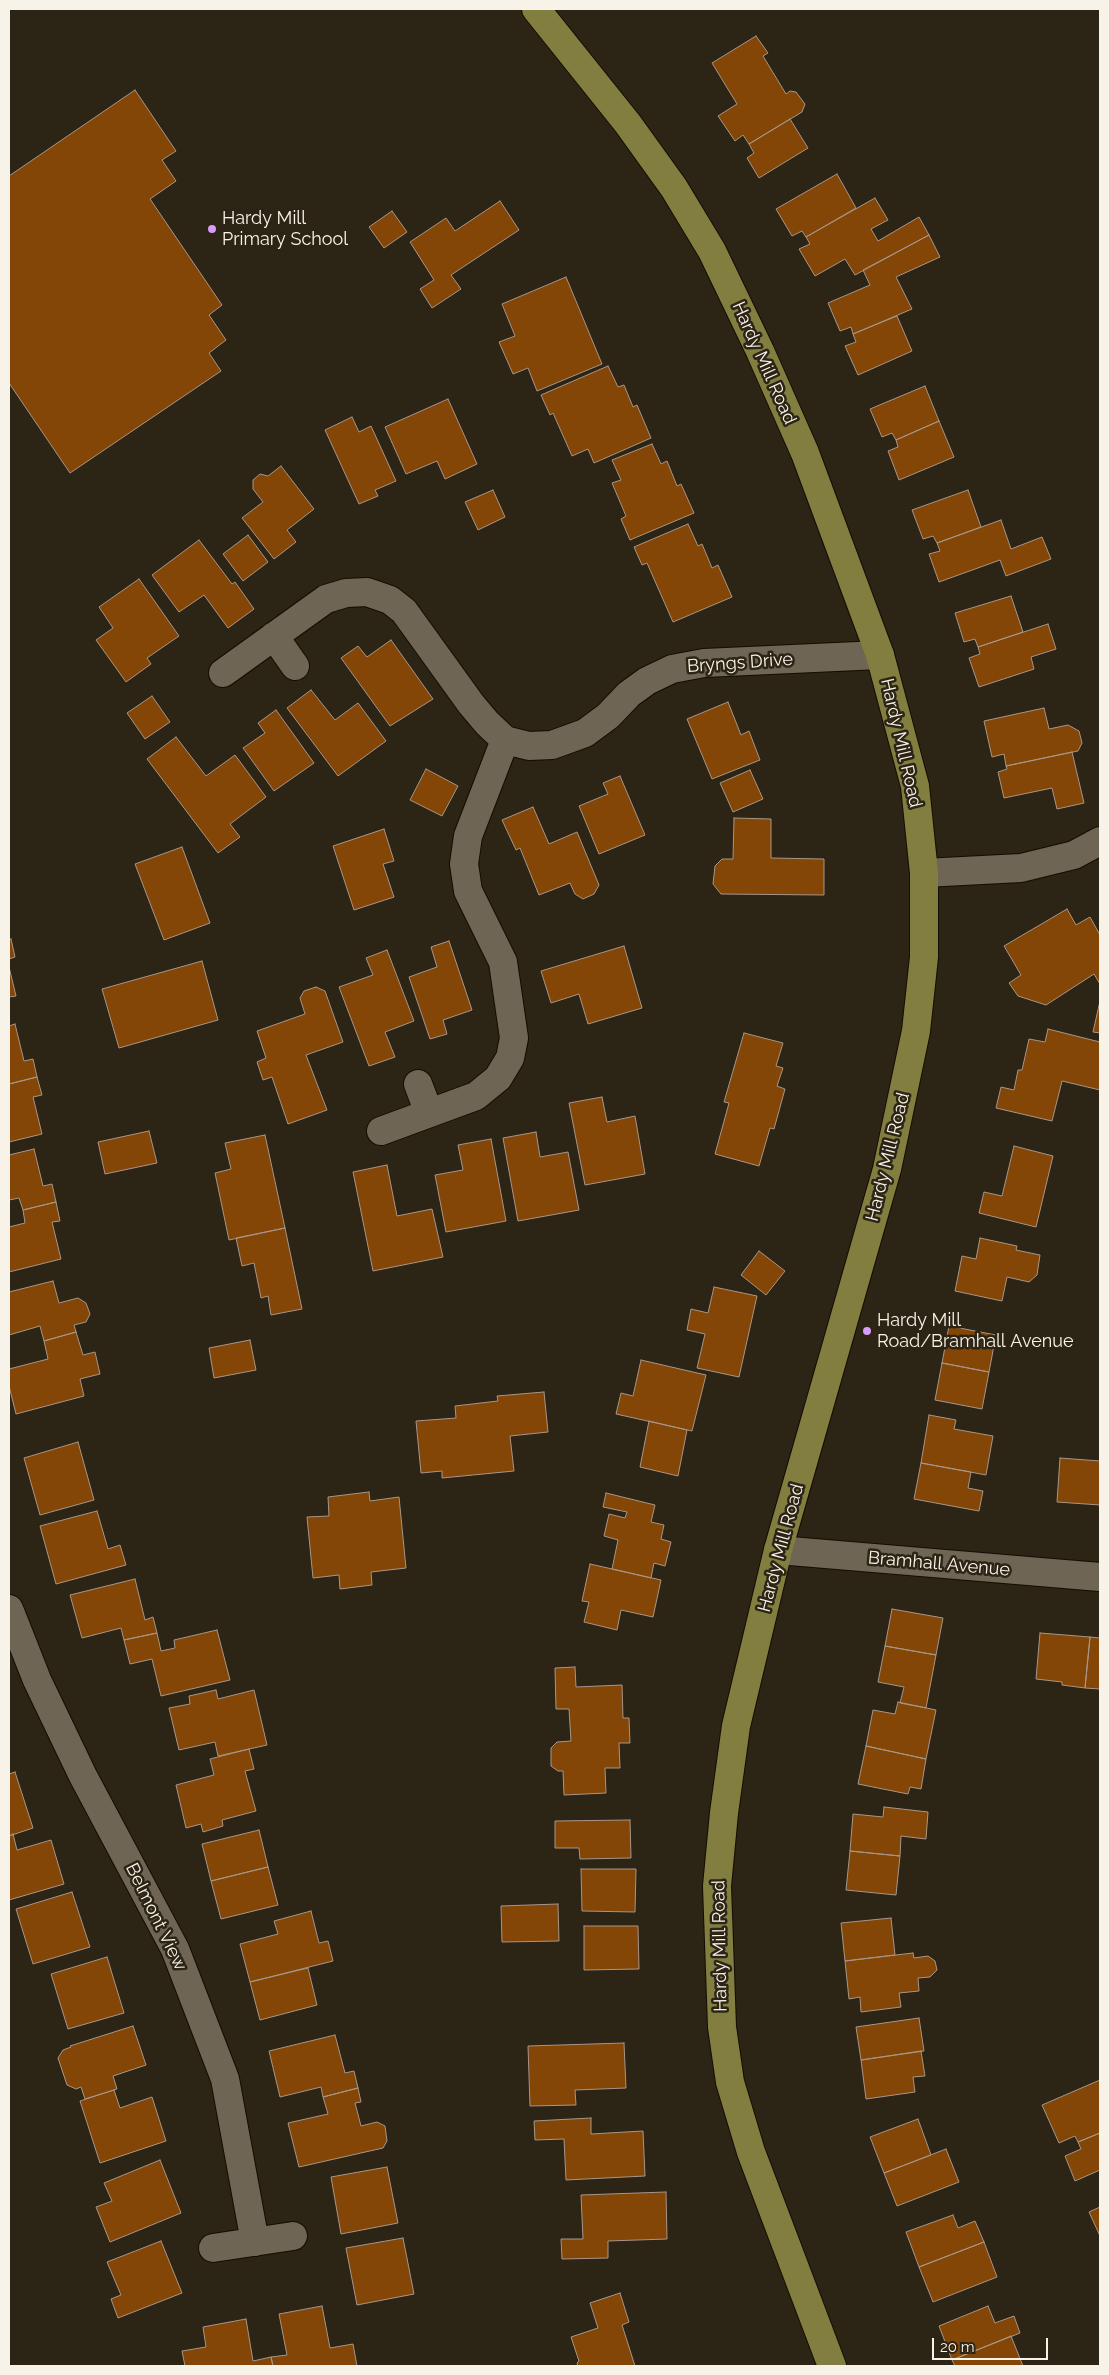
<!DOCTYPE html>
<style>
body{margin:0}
#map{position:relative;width:1109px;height:2375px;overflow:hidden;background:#2c2415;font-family:Raleway,sans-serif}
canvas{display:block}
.frame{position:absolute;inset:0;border:10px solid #f8f3e9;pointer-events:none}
.scale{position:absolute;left:932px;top:2338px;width:116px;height:22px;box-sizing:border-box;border:2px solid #f8f3e9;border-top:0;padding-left:6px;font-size:15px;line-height:18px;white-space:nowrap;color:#f8f3e9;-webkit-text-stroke:4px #2c2415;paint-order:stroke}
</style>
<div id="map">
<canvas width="1109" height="2375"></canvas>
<div class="frame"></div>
<div class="scale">20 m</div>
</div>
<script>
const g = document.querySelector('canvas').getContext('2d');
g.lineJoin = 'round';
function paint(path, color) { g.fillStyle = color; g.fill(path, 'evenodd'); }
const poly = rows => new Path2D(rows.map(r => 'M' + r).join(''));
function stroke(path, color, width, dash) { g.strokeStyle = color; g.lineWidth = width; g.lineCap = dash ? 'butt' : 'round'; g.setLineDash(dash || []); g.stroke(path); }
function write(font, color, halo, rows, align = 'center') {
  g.font = font + ' Raleway,sans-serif'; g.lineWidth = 5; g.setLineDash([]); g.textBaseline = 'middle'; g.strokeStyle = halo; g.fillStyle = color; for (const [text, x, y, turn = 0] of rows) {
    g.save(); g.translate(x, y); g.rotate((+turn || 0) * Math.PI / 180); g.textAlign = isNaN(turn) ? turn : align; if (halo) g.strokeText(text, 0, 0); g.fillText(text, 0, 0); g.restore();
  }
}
const building = poly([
 [756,36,768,53,763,56,786,94,790,91,796,92,805,104,802,112,749,144,743,135,735,141,718,116,737,104,712,63,756,36],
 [135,90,176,151,162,160,176,181,150,199,222,305,209,315,226,340,209,353,221,371,70,473,9,383,9,176,135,90],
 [790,119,808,148,759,178,747,158,754,153,749,144,790,119],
 [837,174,856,208,806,237,802,231,792,236,776,209,837,174],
 [875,198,888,220,871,229,878,241,919,217,929,235,855,275,845,259,815,276,799,249,810,244,806,237,875,198],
 [500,201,519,230,451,275,461,289,432,308,420,289,434,280,410,242,446,218,455,231,500,201],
 [392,211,407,232,384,248,369,227,392,211],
 [929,235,940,257,896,277,912,309,853,334,851,327,840,331,828,303,870,285,863,270,929,235],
 [566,277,602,364,537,391,528,368,513,374,499,342,515,336,502,304,566,277],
 [897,316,912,351,858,375,845,346,856,342,853,334,897,316],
 [608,366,618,387,624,385,633,407,637,405,651,438,594,463,588,449,572,456,553,413,550,415,541,395,608,366],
 [925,386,939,421,896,440,892,433,882,437,870,409,925,386],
 [448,399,477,464,445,479,437,461,406,474,385,427,448,399],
 [352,417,359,432,371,426,396,481,375,490,378,496,359,504,325,430,352,417],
 [939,421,954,457,899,480,888,451,898,447,896,440,939,421],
 [652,444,661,464,667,461,677,486,681,484,694,513,630,540,621,519,626,516,612,483,621,480,612,460,652,444],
 [281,466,314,509,287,530,296,542,274,559,242,518,263,502,253,489,253,480,260,474,268,476,281,466],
 [493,490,505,517,478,530,465,502,493,490],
 [968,490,981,527,937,543,933,536,923,539,912,510,968,490],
 [1001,520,1011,549,1042,537,1051,559,1006,576,1000,560,939,582,929,554,940,551,937,543,1001,520],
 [688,524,698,546,702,544,712,568,718,565,732,597,673,622,647,563,642,565,634,547,688,524],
 [248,535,268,562,243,581,223,554,248,535],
 [199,540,232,584,235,582,254,609,228,628,204,595,179,612,152,575,199,540],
 [139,579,179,636,147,658,151,664,126,682,96,640,113,628,99,607,139,579],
 [1011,596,1023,632,978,647,975,639,964,642,955,613,1011,596],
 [1048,624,1056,649,1031,657,1034,669,979,687,969,658,980,654,978,647,1048,624],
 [391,640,433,699,390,726,341,658,358,646,367,657,391,640],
 [311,690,335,720,358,703,386,741,338,776,287,708,311,690],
 [152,696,170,722,145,739,127,713,152,696],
 [728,702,741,735,749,731,760,760,712,779,687,719,728,702],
 [1044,708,1049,729,1068,725,1079,731,1082,743,1078,751,1006,766,1004,754,992,757,984,721,1044,708],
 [276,710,314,763,274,791,243,748,265,733,258,723,276,710],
 [176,737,206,776,235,755,266,797,230,824,240,837,218,853,147,759,176,737],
 [1072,752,1084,803,1057,809,1052,788,1004,798,998,772,1007,769,1006,766,1072,752],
 [426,769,458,786,442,816,410,800,426,769],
 [750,770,763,799,733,812,720,783,750,770],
 [620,776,645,835,599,854,579,806,608,794,603,783,620,776],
 [533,807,549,844,577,832,599,885,594,894,583,899,575,894,570,883,539,895,520,848,516,850,502,820,533,807],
 [734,818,771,819,771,858,824,859,824,895,721,894,713,884,715,866,722,859,733,859,734,818],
 [384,829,394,861,383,864,394,897,354,910,333,846,384,829],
 [182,847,210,923,164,940,135,864,182,847],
 [1067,909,1076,925,1090,917,1100,935,1100,984,1094,974,1046,1005,1018,996,1009,983,1021,975,1004,946,1067,909],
 [11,939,15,957,9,959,9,940,11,939],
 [449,941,472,1010,443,1020,447,1034,430,1039,409,977,437,967,431,947,449,941],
 [624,946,642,1008,588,1024,579,994,551,1003,541,971,624,946],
 [387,950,414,1021,385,1032,395,1057,369,1066,339,987,373,975,366,958,387,950],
 [202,961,218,1020,119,1048,102,989,202,961],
 [9,967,16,996,9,997,9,967],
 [316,987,325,991,343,1042,306,1055,327,1110,288,1124,272,1077,263,1080,257,1062,266,1058,257,1031,305,1014,300,998,304,991,316,987],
 [1100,1001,1100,1033,1093,1032,1100,1001],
 [15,1024,24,1061,33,1059,37,1077,9,1084,9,1026,15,1024],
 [1048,1029,1100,1042,1100,1090,1062,1081,1052,1121,996,1108,1001,1087,1014,1090,1018,1070,1022,1070,1029,1039,1045,1042,1048,1029],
 [744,1033,783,1043,776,1066,783,1068,777,1086,785,1089,774,1129,770,1128,759,1166,715,1154,729,1103,724,1102,744,1033],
 [37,1077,42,1095,33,1097,42,1134,9,1142,9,1084,37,1077],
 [602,1097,607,1122,635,1116,645,1174,585,1185,569,1103,602,1097],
 [149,1131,157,1163,105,1174,98,1142,149,1131],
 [536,1132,540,1157,568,1152,579,1210,518,1221,503,1138,536,1132],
 [265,1135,285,1228,229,1240,215,1173,231,1169,225,1143,265,1135],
 [491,1139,506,1221,446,1232,435,1175,463,1170,458,1145,491,1139],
 [1014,1146,1053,1156,1036,1227,979,1213,984,1192,1002,1196,1014,1146],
 [34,1149,43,1186,52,1184,56,1202,23,1210,19,1198,9,1200,9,1155,34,1149],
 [387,1165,397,1216,432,1209,443,1257,373,1271,353,1172,387,1165],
 [56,1202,60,1221,52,1222,61,1259,9,1272,9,1227,25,1223,23,1210,56,1202],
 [285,1228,302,1309,271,1315,268,1296,261,1298,254,1263,242,1266,236,1238,285,1228],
 [980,1238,1017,1246,1016,1250,1040,1255,1037,1275,1029,1282,1007,1277,1002,1301,955,1291,962,1256,976,1259,980,1238],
 [759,1251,785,1271,766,1295,741,1275,759,1251],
 [53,1281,59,1303,78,1298,86,1303,90,1314,86,1322,74,1325,76,1332,44,1341,40,1326,9,1335,9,1292,53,1281],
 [714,1287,757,1296,739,1377,697,1368,705,1334,687,1330,691,1309,708,1313,714,1287],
 [949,1326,996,1335,989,1372,942,1363,949,1326],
 [76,1332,83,1355,95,1352,100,1374,80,1379,84,1396,16,1414,9,1386,9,1369,48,1359,44,1341,76,1332],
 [250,1340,256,1370,214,1378,209,1348,250,1340],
 [641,1360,706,1375,692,1431,616,1414,621,1393,633,1396,641,1360],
 [942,1363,989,1372,982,1409,935,1400,942,1363],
 [544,1392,548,1432,510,1436,514,1471,442,1478,442,1471,421,1473,416,1421,456,1418,455,1406,498,1401,497,1396,544,1392],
 [929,1415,956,1420,954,1429,993,1436,986,1475,921,1463,929,1415],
 [649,1421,687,1430,678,1476,640,1467,649,1421],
 [78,1442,94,1500,40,1515,24,1458,78,1442],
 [1060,1458,1100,1461,1100,1505,1057,1502,1060,1458],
 [921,1463,971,1472,968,1488,983,1491,979,1511,914,1499,921,1463],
 [369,1492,370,1501,399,1497,406,1568,371,1572,372,1585,340,1589,339,1575,313,1578,307,1517,329,1516,328,1497,369,1492],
 [606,1493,655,1505,651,1522,664,1525,661,1539,671,1542,665,1566,654,1563,651,1578,612,1569,618,1540,604,1536,609,1514,625,1518,627,1512,603,1507,606,1493],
 [97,1511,108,1549,120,1545,126,1565,56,1584,40,1526,97,1511],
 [590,1564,661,1580,653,1617,621,1610,617,1630,584,1622,589,1602,582,1601,590,1564],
 [135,1579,145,1620,153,1617,157,1633,124,1640,121,1628,82,1638,70,1595,135,1579],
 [892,1609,943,1618,936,1655,885,1646,892,1609],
 [217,1630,230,1680,161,1696,152,1659,130,1664,124,1640,157,1633,161,1651,175,1648,174,1640,217,1630],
 [1040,1633,1090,1637,1085,1688,1062,1685,1062,1682,1036,1679,1040,1633],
 [1090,1637,1100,1638,1100,1689,1085,1688,1090,1637],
 [885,1646,936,1655,926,1708,900,1703,904,1687,878,1682,885,1646],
 [575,1667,576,1687,622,1685,623,1718,629,1718,630,1743,619,1743,620,1768,605,1768,606,1793,564,1795,563,1771,558,1771,551,1766,551,1748,557,1742,571,1741,569,1709,556,1709,555,1668,575,1667],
 [216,1690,218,1699,254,1690,267,1745,218,1756,215,1742,179,1750,169,1708,190,1704,189,1696,216,1690],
 [898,1702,936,1710,926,1759,866,1746,873,1710,895,1714,898,1702],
 [866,1746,926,1759,921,1789,910,1787,908,1794,858,1784,866,1746],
 [249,1749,254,1769,245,1771,256,1811,222,1820,223,1826,203,1832,201,1824,186,1828,176,1785,214,1775,210,1759,249,1749],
 [15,1772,33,1828,9,1836,9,1774,15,1772],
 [884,1807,928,1812,926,1839,901,1836,900,1856,850,1851,853,1814,883,1817,884,1807],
 [630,1820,631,1858,580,1859,579,1848,555,1848,555,1821,630,1820],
 [259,1830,268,1867,211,1881,202,1844,259,1830],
 [13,1834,17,1850,51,1840,64,1884,9,1900,9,1836,13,1834],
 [850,1851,900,1856,896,1895,846,1890,850,1851],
 [268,1867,278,1905,221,1919,211,1881,268,1867],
 [581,1869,636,1869,635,1912,582,1911,581,1869],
 [72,1892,90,1947,33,1964,16,1909,72,1892],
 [558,1904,559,1941,502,1942,501,1906,558,1904],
 [311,1911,319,1943,328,1941,333,1961,250,1982,240,1944,278,1934,274,1921,311,1911],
 [891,1918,895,1955,845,1961,841,1923,891,1918],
 [584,1926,638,1926,639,1969,584,1970,584,1926],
 [913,1953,914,1958,928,1956,935,1961,937,1970,930,1977,918,1978,919,1991,899,1993,901,2007,861,2012,860,1997,849,1999,845,1961,913,1953],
 [107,1957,124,2013,68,2029,51,1974,107,1957],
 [308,1968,317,2005,260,2020,250,1982,308,1968],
 [919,2018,924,2051,861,2060,856,2027,919,2018],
 [133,2026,146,2065,113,2076,117,2089,85,2099,81,2087,76,2089,67,2085,58,2058,63,2050,71,2047,70,2046,133,2026],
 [335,2035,345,2073,354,2071,358,2088,323,2097,321,2087,280,2097,269,2051,335,2035],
 [624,2043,626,2088,575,2090,576,2105,530,2106,528,2046,624,2043],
 [921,2051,925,2076,913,2077,915,2092,866,2099,861,2060,921,2051],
 [1100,2080,1100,2133,1078,2142,1075,2136,1059,2143,1042,2105,1100,2080],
 [358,2088,361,2102,355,2103,361,2126,377,2122,385,2126,387,2141,383,2148,299,2167,288,2123,328,2114,323,2097,358,2088],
 [114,2090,120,2108,152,2097,166,2141,100,2163,80,2101,114,2090],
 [591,2118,591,2134,643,2131,645,2176,566,2180,564,2139,535,2140,534,2121,591,2118],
 [918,2119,931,2155,884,2173,870,2137,918,2119],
 [1100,2133,1100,2170,1075,2181,1065,2156,1081,2149,1078,2142,1100,2133],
 [946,2149,959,2182,897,2206,884,2173,946,2149],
 [160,2160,181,2213,110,2242,96,2207,112,2201,104,2183,160,2160],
 [387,2167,398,2223,341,2234,331,2177,387,2167],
 [666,2192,667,2239,608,2241,608,2258,562,2259,561,2239,583,2239,581,2195,666,2192],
 [1100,2207,1100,2236,1089,2212,1100,2207],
 [953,2215,958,2228,975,2221,984,2242,919,2267,906,2232,953,2215],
 [403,2238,414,2294,357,2305,346,2248,403,2238],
 [161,2241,182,2293,118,2318,111,2299,121,2295,107,2262,161,2241],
 [984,2242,997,2277,933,2302,919,2267,984,2242],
 [620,2293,629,2322,622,2325,635,2366,578,2366,577,2363,579,2361,571,2337,598,2328,590,2303,620,2293],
 [322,2306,330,2348,353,2344,357,2366,273,2366,271,2357,287,2355,279,2314,322,2306],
 [988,2306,995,2323,1014,2316,1020,2333,952,2360,939,2326,988,2306],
 [246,2319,253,2361,271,2357,273,2366,185,2366,182,2351,206,2347,203,2327,246,2319],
 [1011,2336,1023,2366,955,2366,952,2360,1011,2336]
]);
const minor = poly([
 [274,636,295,666],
 [223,673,326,599,346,593,367,592,390,600,404,611,471,704,487,723,505,740],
 [924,873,1021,868,1074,855,1100,841],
 [418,1084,429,1113],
 [381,1131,476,1096,498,1078,510,1058,514,1038,503,962,468,891,464,864,468,836,505,740,529,746,552,745,585,733,608,716,629,694,647,681,672,669,704,663,880,655],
 [778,1550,1100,1577],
 [9,1609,37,1680,83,1776,175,1949,225,2079,255,2242],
 [213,2248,293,2236]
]);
const major = poly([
 [536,9,628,124,674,188,712,251,760,351,805,453,880,655,915,786,924,873,924,957,916,1031,887,1169,778,1550,736,1726,724,1813,717,1886,722,2027,730,2082,751,2152,832,2366]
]);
const markers = [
 [212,229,5,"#d79bf9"],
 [867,1331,5,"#d79bf9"]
];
const poiNames = [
 ["Hardy Mill",222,219],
 ["Primary School",222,240],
 ["Hardy Mill",877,1321],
 ["Road/Bramhall Avenue",877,1342]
];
const streetNames = [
 ["Hardy Mill Road",764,363,66],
 ["Bryngs Drive",740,663,-4],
 ["Hardy Mill Road",901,743,77],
 ["Hardy Mill Road",888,1157,-76],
 ["Hardy Mill Road",781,1548,-75],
 ["Bramhall Avenue",939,1564,5],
 ["Belmont View",156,1917,64],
 ["Hardy Mill Road",720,1946,-91]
];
paint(building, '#844606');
stroke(building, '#a89689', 1);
stroke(minor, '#140d02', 30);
stroke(major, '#140d02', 30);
stroke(minor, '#6e6554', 28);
stroke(major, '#817e3f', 28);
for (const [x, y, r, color] of markers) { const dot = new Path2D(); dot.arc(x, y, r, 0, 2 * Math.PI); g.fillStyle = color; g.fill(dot); stroke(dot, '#2c2415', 2); }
write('18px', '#f8f3e9', '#2c2415', poiNames, 'left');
write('18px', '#f8f3e9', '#2c2415', streetNames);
</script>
